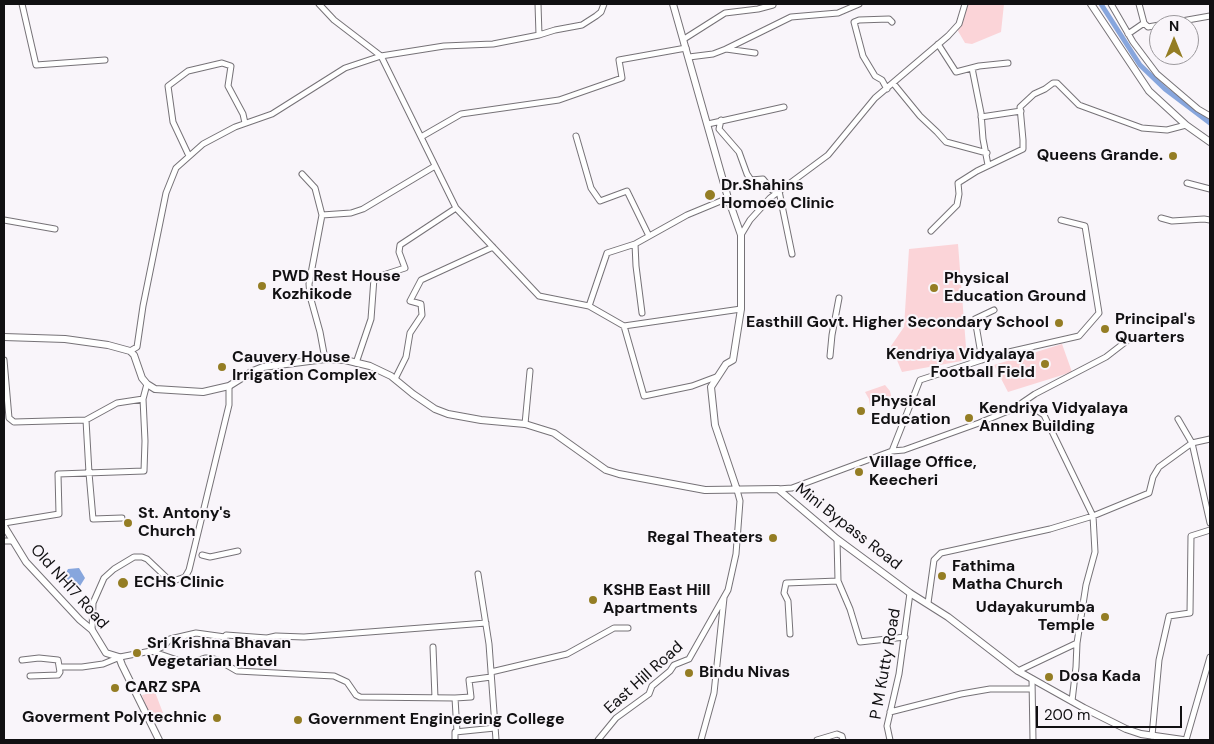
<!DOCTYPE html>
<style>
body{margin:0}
#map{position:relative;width:1214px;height:744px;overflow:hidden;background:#f9f5fa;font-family:"DM Sans",sans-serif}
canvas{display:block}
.frame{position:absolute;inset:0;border:5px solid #111012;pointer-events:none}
.north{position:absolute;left:1149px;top:15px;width:50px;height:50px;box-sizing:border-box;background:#f9f5fa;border:1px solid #9c999d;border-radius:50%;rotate:0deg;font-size:14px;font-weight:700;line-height:20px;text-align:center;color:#111012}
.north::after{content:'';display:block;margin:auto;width:18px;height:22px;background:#947d24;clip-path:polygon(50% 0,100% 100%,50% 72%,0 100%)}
.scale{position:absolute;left:1036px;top:706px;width:146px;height:22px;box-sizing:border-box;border:2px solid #111012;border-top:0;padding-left:6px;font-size:15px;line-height:18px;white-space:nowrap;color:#111012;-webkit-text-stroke:4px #f9f5fa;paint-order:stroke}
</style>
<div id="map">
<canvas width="1214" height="744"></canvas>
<div class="frame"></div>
<div class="north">N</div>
<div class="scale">200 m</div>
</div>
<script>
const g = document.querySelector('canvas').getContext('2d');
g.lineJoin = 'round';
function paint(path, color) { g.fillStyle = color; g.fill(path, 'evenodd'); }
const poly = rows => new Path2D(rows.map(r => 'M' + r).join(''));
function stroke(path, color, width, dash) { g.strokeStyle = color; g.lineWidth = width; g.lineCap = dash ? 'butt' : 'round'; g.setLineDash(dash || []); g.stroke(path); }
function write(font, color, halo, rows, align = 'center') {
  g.font = font + ' "DM Sans",sans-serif'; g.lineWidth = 4; g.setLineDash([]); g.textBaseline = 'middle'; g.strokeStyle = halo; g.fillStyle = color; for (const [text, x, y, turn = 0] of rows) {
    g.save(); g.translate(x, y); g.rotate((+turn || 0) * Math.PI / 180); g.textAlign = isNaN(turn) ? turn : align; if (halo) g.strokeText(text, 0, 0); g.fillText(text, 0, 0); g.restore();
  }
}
const green = poly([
 [966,4,1004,4,1001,32,972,44,965,43,958,31],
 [958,244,967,360,902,372,891,346,904,327,909,249],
 [1062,344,1072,372,1008,392,994,365],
 [885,385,890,391,892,400,870,406,869,399,865,392],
 [155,692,163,713,150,718,142,695]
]);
const water = poly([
 [79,568,85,578,80,586,70,588,63,579,68,569]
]);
const canal = poly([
 [1101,4,1140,65,1165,89,1210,123]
]);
const minor = poly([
 [22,4,36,65,105,60],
 [319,4,334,20,381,56,456,208,539,296,589,306,624,326,741,309],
 [1111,4,1133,42,1157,74,1198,109,1210,116],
 [1139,4,1144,23],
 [1128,34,1144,23,1148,27,1210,16],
 [539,35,555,30,582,25,596,16,601,12,604,4],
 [684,39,725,13,758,9,773,5],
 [938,44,956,72,979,66,1008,63],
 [726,49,791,17,838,13,859,4],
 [689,57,713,54,726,49,755,53],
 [972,68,981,113,983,139,988,165],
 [893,83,920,116,937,132,946,142,987,153],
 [887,89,882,80,875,76,863,56,854,22,859,20,889,19,892,22],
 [981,117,1021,111],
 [721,120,719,129,739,152,747,174,751,180,763,179,772,190,779,191,792,254],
 [708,124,784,107],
 [576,136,591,188,600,201,627,191,649,236],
 [421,137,461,114,559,100,622,78,619,60,686,48],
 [189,156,173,122,168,86,188,71,222,63,231,66,228,86,243,114,245,123],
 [302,174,315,188,322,215,309,284,310,296,320,332,325,359],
 [1187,183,1210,189],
 [322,215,351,213,363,209,435,166],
 [1161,218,1172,221,1204,219,1210,220],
 [4,220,55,229],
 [931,231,957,205,959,194,958,183,977,171,1023,149,1023,140,1020,107,1034,94,1045,89,1053,83,1057,83,1079,105,1142,128,1167,130,1186,125],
 [741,235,750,220,770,198,828,155,875,98,948,36,959,24,965,4],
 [589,306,607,253,635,244],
 [642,313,636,266,635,244,687,215,728,198],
 [624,326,644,396,692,386,716,377],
 [130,351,137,347,143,306,166,193,176,168,203,144,235,127,272,114,345,68,381,56,444,46,493,44,539,35,538,4],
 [830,356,832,335,839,298],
 [4,360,9,418,14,422,86,420,117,403,143,399],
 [982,360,975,319,994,310],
 [356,363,371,319,374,278,405,268,399,252,400,245,456,208],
 [395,379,406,357,410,333,422,315,421,304,410,301,421,280,493,247],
 [1031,409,1038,411,1044,415,1093,516,1149,493,1153,477,1159,467,1192,443,1210,439],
 [1178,419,1192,443,1210,523],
 [86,420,89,473,93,519,122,518],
 [525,424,530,371],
 [892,451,904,450,979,423,1013,409,1035,394,1106,357,1128,340],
 [778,489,792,488,892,451,920,380,1000,354,1079,336,1099,313,1085,226,1061,220],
 [4,523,59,514,58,474,144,471,145,441,143,399,147,384],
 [4,541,12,541],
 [202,555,210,557,238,551],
 [478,574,489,644,496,740],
 [838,581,850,609,860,642,905,637],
 [928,603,934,560,941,553,1050,529,1093,516,1095,552,1086,585,1077,643,1018,671],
 [92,630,93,603,104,578,114,569,134,557,142,557,147,559,167,578,176,580,185,577,189,570,229,405,229,386],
 [790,634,788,601,784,593,786,583,838,581,837,539],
 [433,647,435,698],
 [151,651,183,662,193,662,205,658,211,658,218,660,237,671,334,676,347,682,356,695,360,697,455,698],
 [22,660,39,658,58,660,60,672,58,675,30,676],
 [60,667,82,667,103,664,120,657,156,650,164,646,170,639,196,633,225,637,226,635,267,638,276,636,304,637,486,623],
 [491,672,567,654,614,628,628,628],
 [1032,679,1033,740],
 [1072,701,1076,667,1077,643],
 [890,712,961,694,990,689,1032,689],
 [457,732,455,698,471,697,469,680,491,677],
 [1152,736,1159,660,1169,616,1190,613,1191,536,1210,530],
 [455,740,455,732,495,728],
 [598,740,616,718,649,694,652,686,670,671,674,665,689,659,728,590,736,554,740,501,737,490],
 [701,740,714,693,724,598],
 [817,740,837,734,842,736,843,740],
 [890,740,887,726,899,674,910,593],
 [1186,740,1210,657]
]);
const major = poly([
 [673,4,728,198,741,235,741,309,733,360,726,364,711,387,715,425,737,490],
 [1091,4,1149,91,1186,125,1210,142],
 [4,337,65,339,108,345,130,351,134,355,142,378,147,384,155,389,203,392,229,386,253,371,263,367,325,359,345,360,370,366,391,376,413,394,435,409,448,414,481,420,525,424,554,433,606,470,619,474,705,490,778,489,837,539,910,593,948,617,1018,671,1084,708,1126,729,1141,734,1183,740],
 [4,526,26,562,80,620,92,630,106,653,119,657,122,665,159,740]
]);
const markers = [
 [1173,156,5,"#947d24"],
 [710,195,6,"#947d24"],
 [262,286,5,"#947d24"],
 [934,288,5,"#947d24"],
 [1059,323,5,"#947d24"],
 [1105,329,5,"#947d24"],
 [1045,364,5,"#947d24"],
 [222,367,5,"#947d24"],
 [861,411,5,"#947d24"],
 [969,418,5,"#947d24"],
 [859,472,5,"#947d24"],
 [128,523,5,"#947d24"],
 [773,538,5,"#947d24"],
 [942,576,5,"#947d24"],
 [123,583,6,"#947d24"],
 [593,600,5,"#947d24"],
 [1105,617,5,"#947d24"],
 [137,653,5,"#947d24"],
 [689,673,5,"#947d24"],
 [1049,677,5,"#947d24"],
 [115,688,5,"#947d24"],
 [217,718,5,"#947d24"],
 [298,720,5,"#947d24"]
];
const poiNames = [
 ["Queens Grande.",1163,156,"right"],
 ["Dr.Shahins",721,186],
 ["Homoeo Clinic",721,204],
 ["PWD Rest House",272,277],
 ["Kozhikode",272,295],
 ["Physical",944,279],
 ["Education Ground",944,297],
 ["Principal's",1115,320],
 ["Quarters",1115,338],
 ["Easthill Govt. Higher Secondary School",1049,323,"right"],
 ["Kendriya Vidyalaya",1035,355,"right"],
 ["Football Field",1035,373,"right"],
 ["Cauvery House",232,358],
 ["Irrigation Complex",232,376],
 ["Physical",871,402],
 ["Education",871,420],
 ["Kendriya Vidyalaya",979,409],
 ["Annex Building",979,427],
 ["Village Office,",869,463],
 ["Keecheri",869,481],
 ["St. Antony's",138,514],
 ["Church",138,532],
 ["Regal Theaters",763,538,"right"],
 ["Fathima",952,567],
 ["Matha Church",952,585],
 ["ECHS Clinic",134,583],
 ["KSHB East Hill",603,591],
 ["Apartments",603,609],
 ["Udayakurumba",1095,608,"right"],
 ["Temple",1095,626,"right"],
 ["Sri Krishna Bhavan",147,644],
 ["Vegetarian Hotel",147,662],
 ["Bindu Nivas",699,673],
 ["Dosa Kada",1059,677],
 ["CARZ SPA",125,688],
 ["Goverment Polytechnic",207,718,"right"],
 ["Government Engineering College",308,720]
];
const streetNames = [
 ["Mini Bypass Road",848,527,38],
 ["Old NH17 Road",69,587,48],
 ["P M Kutty Road",886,664,-80],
 ["East Hill Road",644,678,-42]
];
paint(green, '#fbd4d8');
paint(water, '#87a6dd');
stroke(canal, '#87a6dd', 5);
stroke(minor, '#767277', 7);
stroke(major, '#767277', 8);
stroke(minor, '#fff', 5);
stroke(major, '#fff', 6);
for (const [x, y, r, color] of markers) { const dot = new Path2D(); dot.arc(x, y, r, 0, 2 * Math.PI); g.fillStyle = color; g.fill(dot); stroke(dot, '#f9f5fa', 2); }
write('bold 16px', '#111012', '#f9f5fa', poiNames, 'left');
write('16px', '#111012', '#f9f5fa', streetNames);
</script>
